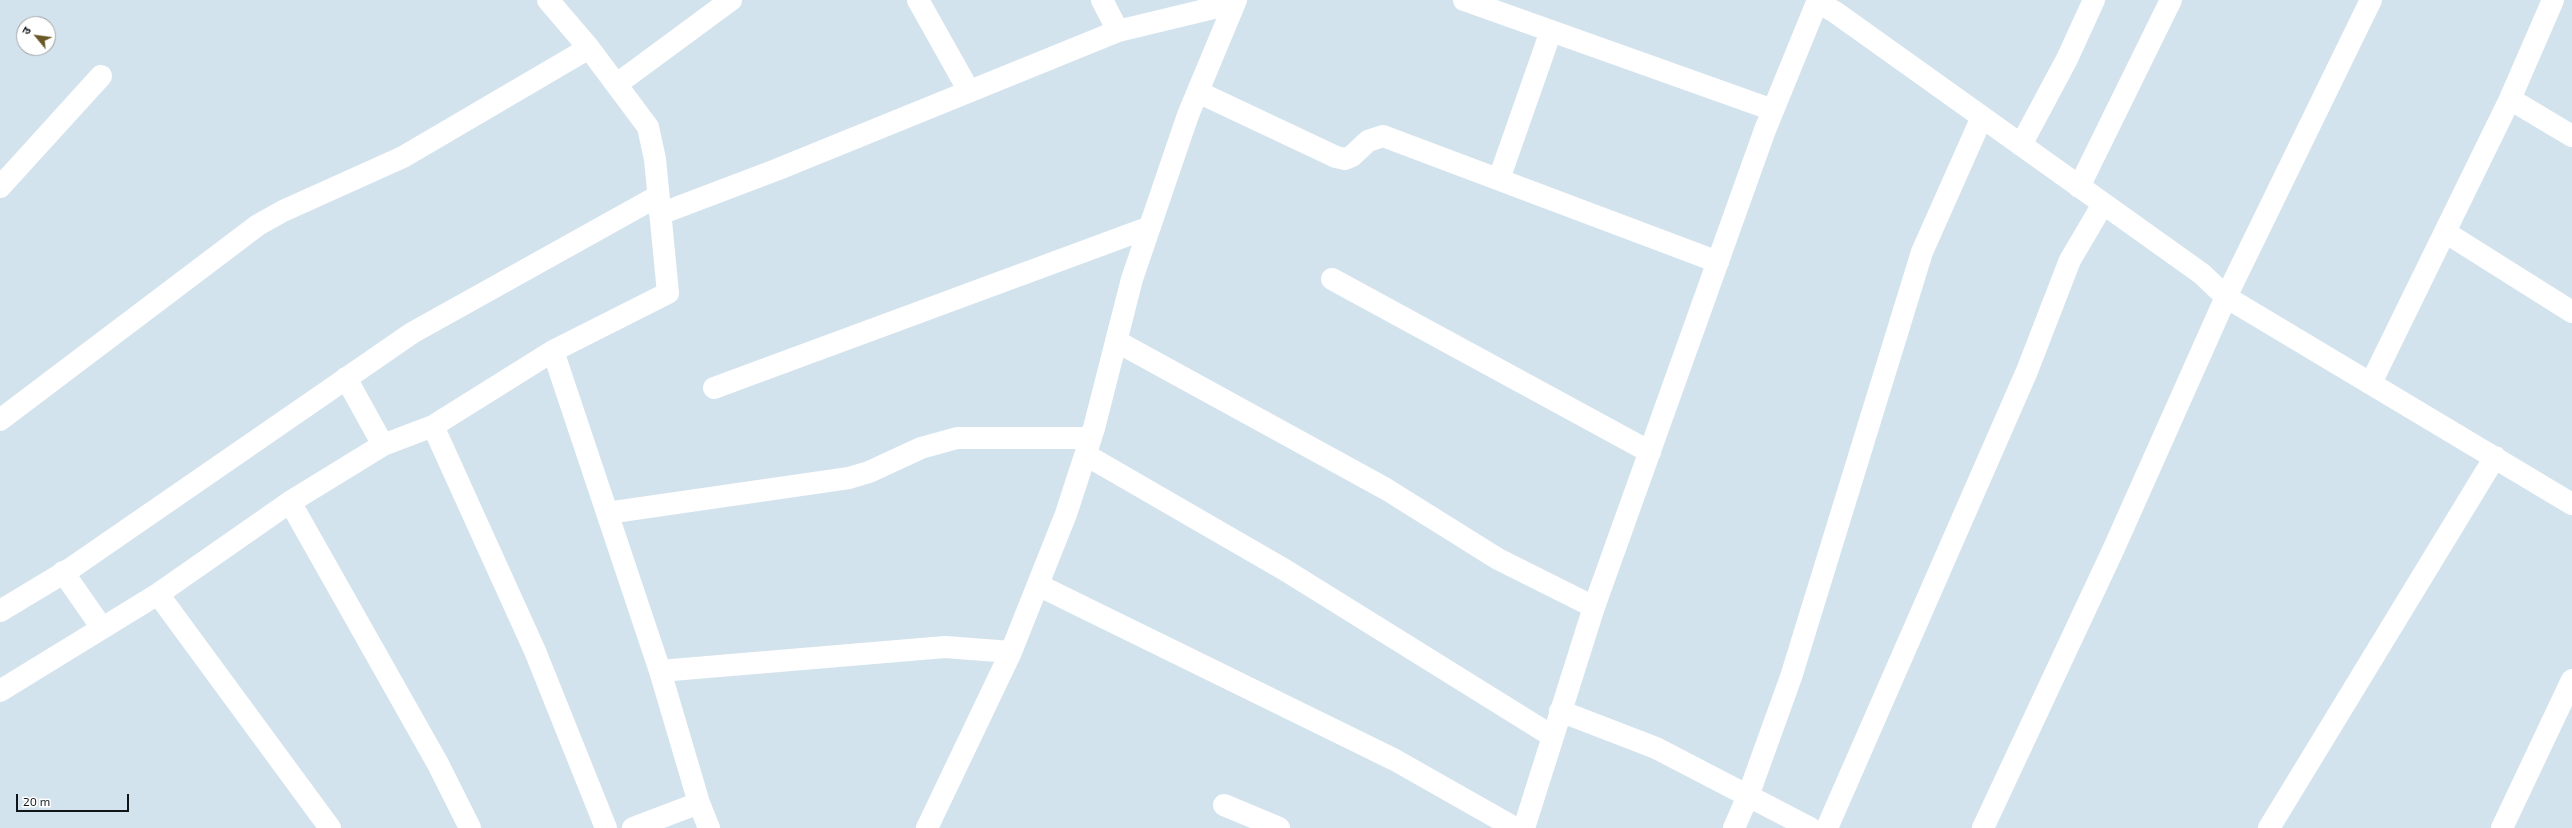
<!DOCTYPE html>
<meta charset="utf-8">
<style>
body{margin:0}
#map{position:relative;width:2572px;height:828px;overflow:hidden;background:#d3e3ee;font-family:"Exo 2","Noto Sans Devanagari",sans-serif}
canvas{display:block}
.north{position:absolute;left:16px;top:16px;width:40px;height:40px;box-sizing:border-box;background:#fff;border:1px solid #9fa1a3;border-radius:50%;rotate:299deg;font-size:11px;font-weight:700;line-height:16px;text-align:center;color:#101519}
.north::after{content:'';display:block;margin:auto;width:14px;height:18px;background:#695826;clip-path:polygon(50% 0,100% 100%,50% 72%,0 100%)}
.scale{position:absolute;left:16px;top:794px;width:113px;height:18px;box-sizing:border-box;border:2px solid #101519;border-top:0;padding-left:5px;font-size:12px;line-height:14px;white-space:nowrap;color:#101519;-webkit-text-stroke:3px #fff;paint-order:stroke}
</style>
<div id="map">
<canvas width="2572" height="828"></canvas>
<div class="north">उ</div>
<div class="scale">20 m</div>
</div>
<script>
const g = document.querySelector('canvas').getContext('2d');
g.lineJoin = 'round';
const poly = rows => new Path2D(rows.map(r => 'M' + r).join(''));
function stroke(path, color, width, dash) { g.strokeStyle = color; g.lineWidth = width; g.lineCap = dash ? 'butt' : 'round'; g.setLineDash(dash || []); g.stroke(path); }
const street = poly([
 [918,0,969,91],
 [1102,0,1118,31],
 [1464,0,1773,110],
 [1817,2,1835,12,2202,274,2226,297,2572,504],
 [617,84,731,0],
 [1198,92,1336,157,1345,159,1352,156,1368,141,1383,136,1718,262],
 [2510,99,2572,136],
 [2021,145,2067,59,2094,0],
 [1499,179,1551,31],
 [0,187,101,76],
 [2079,187,2171,0],
 [660,214,776,170,1118,31,1234,3],
 [2445,232,2572,312],
 [1332,279,1650,452],
 [1116,341,1386,489,1498,559,1594,607],
 [553,351,660,671,699,803,709,828],
 [346,378,383,445],
 [2371,383,2510,99,2553,0],
 [714,388,1150,227],
 [0,420,258,225,283,211,403,157,589,48],
 [433,426,535,651,606,828],
 [1086,455,1285,570,1552,736],
 [290,502,438,764,470,828],
 [607,513,849,478,869,472,921,448,957,438,1091,438],
 [63,572,102,628],
 [1038,585,1395,760,1515,828],
 [158,594,330,828],
 [0,611,70,569,412,333,658,196],
 [660,671,945,647,1011,652],
 [0,691,158,594,290,502,383,445,433,426,553,351,668,293,655,159,648,127,589,48,548,0],
 [1560,711,1656,748,1810,828],
 [1224,805,1279,828],
 [633,828,699,803],
 [927,828,1011,652,1066,514,1094,428,1132,279,1188,115,1236,0],
 [1734,828,1748,796,1791,677,1922,252,1982,117],
 [1827,828,2027,371,2070,260,2103,204],
 [1983,828,2114,548,2226,297,2371,0],
 [2269,828,2495,457],
 [2502,828,2572,680]
]);
const secondary = poly([
 [1524,828,1594,607,1765,130,1818,0]
]);
stroke(street, '#fff', 22);
stroke(secondary, '#fff', 22);
</script>
